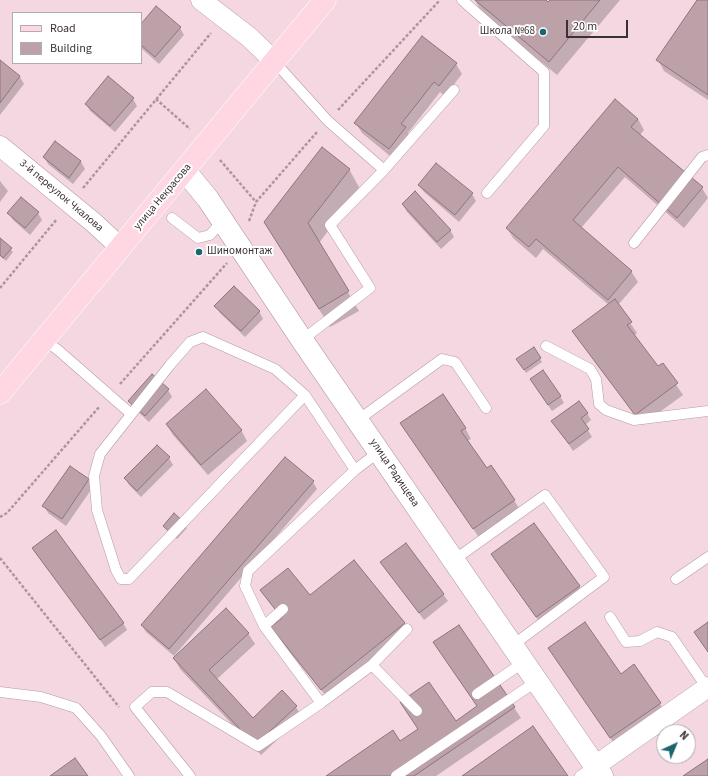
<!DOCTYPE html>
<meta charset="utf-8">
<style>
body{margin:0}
#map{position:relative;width:708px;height:776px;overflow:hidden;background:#f4d7e0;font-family:"Source Sans 3",sans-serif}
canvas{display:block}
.legend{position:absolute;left:12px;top:12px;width:130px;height:52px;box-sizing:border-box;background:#fff;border:1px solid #b1acad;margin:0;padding:5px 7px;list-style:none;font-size:12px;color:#3b3033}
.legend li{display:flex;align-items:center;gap:8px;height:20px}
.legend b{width:20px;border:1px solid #b1acad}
.north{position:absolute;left:656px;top:724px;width:40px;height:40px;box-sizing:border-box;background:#fff;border:1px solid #b1acad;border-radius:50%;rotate:44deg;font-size:11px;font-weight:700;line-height:16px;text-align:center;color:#3b3033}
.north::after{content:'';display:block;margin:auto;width:14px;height:18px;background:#19666f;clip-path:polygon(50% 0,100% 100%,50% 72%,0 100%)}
.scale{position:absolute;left:566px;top:20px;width:62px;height:18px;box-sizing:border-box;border:2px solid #3b3033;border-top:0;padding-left:5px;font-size:12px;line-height:14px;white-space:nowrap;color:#3b3033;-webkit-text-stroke:3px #fff;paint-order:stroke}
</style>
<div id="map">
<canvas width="708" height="776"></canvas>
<ul class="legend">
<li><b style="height:5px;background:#fed7e3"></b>Road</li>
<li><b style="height:11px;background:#bca1a9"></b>Building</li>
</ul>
<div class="north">N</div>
<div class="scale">20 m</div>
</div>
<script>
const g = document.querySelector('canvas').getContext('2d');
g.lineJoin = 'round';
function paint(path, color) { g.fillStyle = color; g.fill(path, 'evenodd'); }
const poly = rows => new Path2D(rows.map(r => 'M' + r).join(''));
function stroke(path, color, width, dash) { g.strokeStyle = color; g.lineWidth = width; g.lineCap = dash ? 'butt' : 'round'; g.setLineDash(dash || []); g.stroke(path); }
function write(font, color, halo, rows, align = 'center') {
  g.font = font + ' "Source Sans 3",sans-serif'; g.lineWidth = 4; g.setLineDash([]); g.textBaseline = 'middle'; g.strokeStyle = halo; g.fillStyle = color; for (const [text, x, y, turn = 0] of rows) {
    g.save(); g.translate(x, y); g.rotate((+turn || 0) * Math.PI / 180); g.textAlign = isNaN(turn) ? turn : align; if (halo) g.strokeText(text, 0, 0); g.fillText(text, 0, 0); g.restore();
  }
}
const shadow = poly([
 [475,0,544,0,549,4,552,0,620,0,557,75,482,13],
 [698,0,708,0,708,100,664,71,658,60],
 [141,25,180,28,184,35,159,64,141,48],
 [0,62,20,77,24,84,0,115],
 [456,64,462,74,445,96,440,92,408,133,411,139,395,160,362,133,356,123],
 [133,99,137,106,115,132,90,111,86,104],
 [638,119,644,130,640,135,702,188,708,198,684,228,625,177,581,228,631,271,638,282,618,305,637,333,634,336,658,368,662,364,683,395,642,425,573,331,609,305,543,249,536,258,513,238,507,228],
 [55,142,81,162,85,169,73,184,48,164,44,157],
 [349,169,360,189,319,243,359,311,330,327,265,222],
 [0,181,8,191,0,202],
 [419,185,472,194,476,201,459,222,424,192],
 [403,205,450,230,454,237,441,249,407,212],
 [9,213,38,213,42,220,30,235,13,220],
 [0,240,13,252,6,261,0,256],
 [216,306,259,311,263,319,245,337,220,313],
 [533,348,542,362,526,373,519,362],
 [535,386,560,396,564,403,552,411],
 [168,390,172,397,149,422,134,408,129,401],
 [587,413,591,420,585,425,592,437,573,451,553,421],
 [401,423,465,428,471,439,467,441,487,469,491,466,521,511,480,539],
 [167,425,241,430,247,441,208,475,173,435],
 [169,458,173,465,141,497,129,485,125,478],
 [89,480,93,487,66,526,48,513,44,506],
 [313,482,317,489,174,656,146,632,142,625],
 [185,525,187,528,177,539,164,526],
 [406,544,448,601,424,620,382,562],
 [33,548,123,623,127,630,105,647],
 [492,555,579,586,585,597,543,627],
 [261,590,310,597,404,624,408,631,326,696,276,635,272,628,282,619],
 [459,626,521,718,436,776,328,776,400,742,456,722,478,707,434,642],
 [248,633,255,644,216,680,253,719,296,707,302,717,261,755,180,669,174,658],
 [556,658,620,675,660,704,666,715,617,748]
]);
const building = poly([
 [475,0,546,0,548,2,550,0,600,0,549,62,475,0],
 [697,0,708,0,708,95,656,60,697,0],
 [156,6,181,27,155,57,141,45,141,24,156,6],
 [422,36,457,63,439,86,434,82,401,124,406,127,389,149,354,123,422,36],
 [0,60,20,76,0,103,0,60],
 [108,76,134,98,110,126,85,104,108,76],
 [615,99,638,119,631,127,703,187,677,218,618,167,573,220,632,271,608,300,536,239,529,247,506,228,615,99],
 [55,141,81,161,69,178,43,157,55,141],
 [322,147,350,169,308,223,349,291,319,309,264,222,322,147],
 [436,163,473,193,455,215,418,185,436,163],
 [415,191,451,230,437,242,402,204,415,191],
 [21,197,39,212,25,228,7,213,21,197],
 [0,238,12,248,3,258,0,255,0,238],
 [234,286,260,311,241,331,214,306,234,286],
 [615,299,632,322,627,325,658,366,663,363,678,383,635,415,572,331,615,299],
 [534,347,541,358,524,370,516,359,534,347],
 [543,370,561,396,548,405,530,379,543,370],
 [152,374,169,389,145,416,128,401,152,374],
 [206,389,242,430,201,465,166,424,206,389],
 [443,394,466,428,461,431,487,468,491,465,515,500,473,529,400,423,443,394],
 [579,401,588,413,581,418,589,429,569,444,551,421,579,401],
 [157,445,170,457,137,491,124,478,157,445],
 [285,457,314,481,169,649,141,625,285,457],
 [70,466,89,479,62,519,42,506,70,466],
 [174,513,186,524,175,537,163,526,174,513],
 [534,523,580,586,536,617,491,554,534,523],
 [56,530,124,623,100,640,32,548,56,530],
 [406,543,444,594,419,613,380,562,406,543],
 [354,560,405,623,321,690,271,627,282,618,260,590,288,568,310,595,354,560],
 [226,608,249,633,209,670,253,718,282,690,297,706,255,745,173,658,226,608],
 [585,622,621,674,634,664,661,703,610,738,548,648,585,622],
 [708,622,708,652,694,632,708,622],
 [459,625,515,707,414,776,326,776,393,730,400,741,418,729,400,702,429,682,456,721,477,706,433,642,459,625],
 [533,726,568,776,462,776,533,726],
 [75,758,88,776,50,776,75,758],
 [708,759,708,776,683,776,708,759]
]);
const path = poly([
 [156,99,190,129],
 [338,110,440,0],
 [220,160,256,202],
 [83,188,211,33],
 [249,221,256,202,317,132],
 [0,288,57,219],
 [120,384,227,263],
 [0,517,7,513,99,407],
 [0,558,119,707]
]);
const service = poly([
 [462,0,544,72,544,126,487,193],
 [273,60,328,121,384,170,330,225,370,288,302,340],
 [384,170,454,90],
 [172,218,198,238,210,235,222,221],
 [634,243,702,157,708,155],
 [203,337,275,369,305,395,129,579,121,579,116,570,97,510,94,476,100,454,170,365,190,342,203,337],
 [44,340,58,350,130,413],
 [546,346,590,369,596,379,599,404,606,410,634,420,708,411],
 [305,395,355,470,248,571,245,586,264,626,321,703,372,665,407,629],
 [358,420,442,359,455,362,486,408],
 [355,470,380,451],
 [454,560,545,495,604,577,513,645],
 [676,579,708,557],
 [610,617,626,642,640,641,657,632,672,637,707,688],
 [264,626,283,609],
 [372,665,417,711],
 [0,692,41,697,76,708,101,736,129,776],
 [477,694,524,662],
 [190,776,135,707,152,692,167,692,258,746,321,703],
 [396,776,537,681],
 [580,776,595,766]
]);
const minor = poly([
 [201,0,249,37,273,60],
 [0,146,93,222,120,247],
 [595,766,708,687]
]);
const tertiary = poly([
 [185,171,208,199,302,340,602,776]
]);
const primary = poly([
 [0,393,325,0]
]);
const markers = [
 [543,32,4,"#19666f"],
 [199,252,4,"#19666f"]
];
const poiNames = [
 ["Школа №68",535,32],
 ["Шиномонтаж",207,252,"left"]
];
const streetNames = [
 ["3-й переулок Чкалова",61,196,40],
 ["улица Некрасова",163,197,-50],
 ["улица Радищева",394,473,56]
];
paint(shadow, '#0003');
paint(building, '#bca1a9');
stroke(building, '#8e747c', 1);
stroke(service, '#b69ba3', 11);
stroke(minor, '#b69ba3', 21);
stroke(tertiary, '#b69ba3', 23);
stroke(primary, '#fff', 23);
stroke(path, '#ac969c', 2.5, [3, 2]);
stroke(service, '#fff', 10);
stroke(minor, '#fff', 20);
stroke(tertiary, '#fff', 22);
stroke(primary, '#fed7e3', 22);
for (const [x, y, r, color] of markers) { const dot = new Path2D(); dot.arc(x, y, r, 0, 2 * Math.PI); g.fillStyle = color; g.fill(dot); stroke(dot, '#fff', 1.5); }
write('11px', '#3b3033', '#fff', poiNames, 'right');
write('11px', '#3b3033', '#fff', streetNames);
</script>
